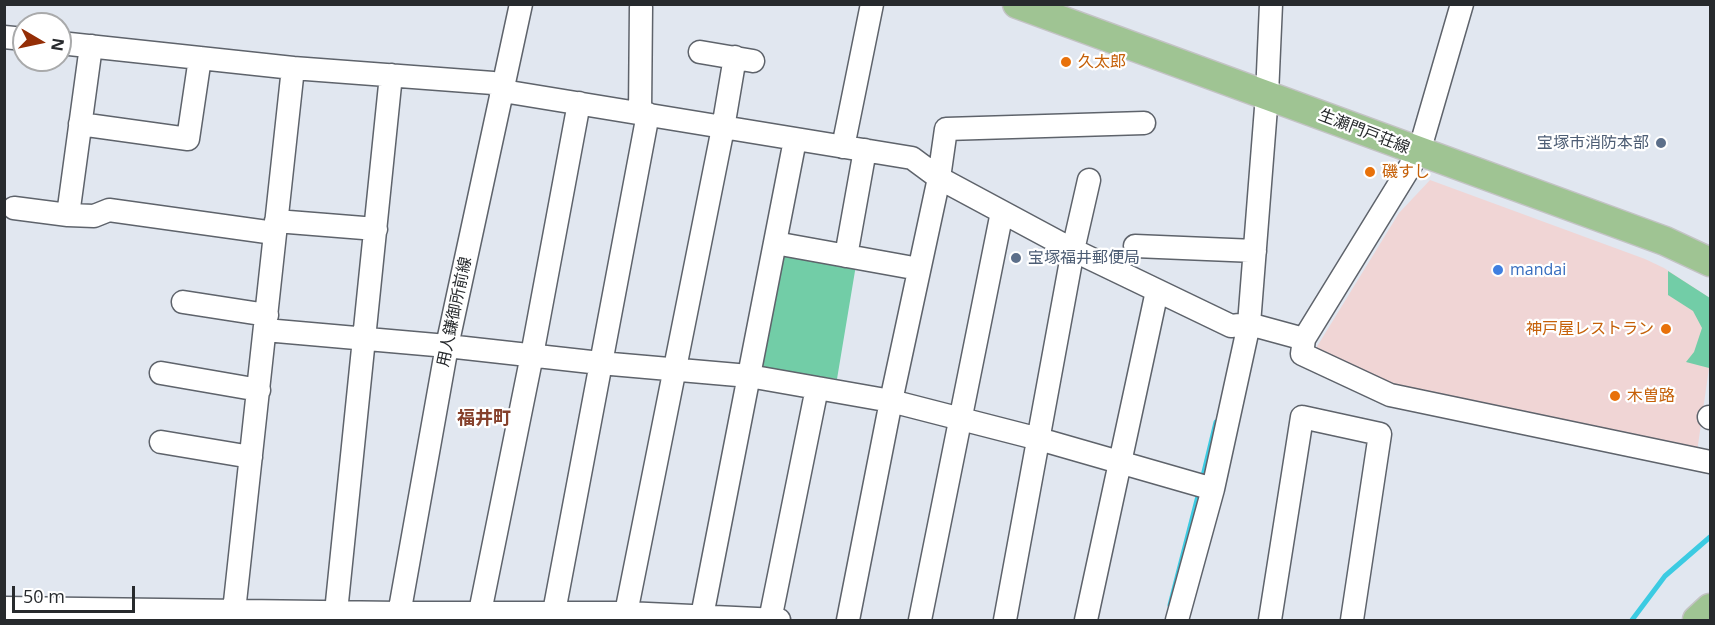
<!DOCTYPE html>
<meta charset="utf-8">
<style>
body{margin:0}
#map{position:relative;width:1715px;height:625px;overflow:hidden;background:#e1e7f0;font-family:"Open Sans",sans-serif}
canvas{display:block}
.frame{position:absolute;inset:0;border:6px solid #272a2d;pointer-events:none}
.north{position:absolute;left:12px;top:12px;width:60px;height:60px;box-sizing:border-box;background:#fff;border:2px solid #a9aaab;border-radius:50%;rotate:99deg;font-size:16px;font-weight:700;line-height:24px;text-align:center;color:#272a2d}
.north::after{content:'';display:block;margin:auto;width:21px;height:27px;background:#942e06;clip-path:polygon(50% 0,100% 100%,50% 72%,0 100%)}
.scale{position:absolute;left:12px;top:586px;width:123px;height:27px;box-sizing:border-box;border:3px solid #272a2d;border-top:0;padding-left:8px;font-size:18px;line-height:21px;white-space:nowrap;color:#272a2d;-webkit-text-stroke:4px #fff;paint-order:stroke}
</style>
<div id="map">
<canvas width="1715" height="625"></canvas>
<div class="frame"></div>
<div class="north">N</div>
<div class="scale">50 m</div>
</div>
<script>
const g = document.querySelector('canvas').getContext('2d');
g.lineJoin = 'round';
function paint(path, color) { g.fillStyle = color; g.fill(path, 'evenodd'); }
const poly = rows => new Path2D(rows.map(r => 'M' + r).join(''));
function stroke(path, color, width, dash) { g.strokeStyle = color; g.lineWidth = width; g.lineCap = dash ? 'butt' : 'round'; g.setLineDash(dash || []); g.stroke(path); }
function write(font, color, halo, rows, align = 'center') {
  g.font = font + ' "Open Sans","Noto Sans JP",sans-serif'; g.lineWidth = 4.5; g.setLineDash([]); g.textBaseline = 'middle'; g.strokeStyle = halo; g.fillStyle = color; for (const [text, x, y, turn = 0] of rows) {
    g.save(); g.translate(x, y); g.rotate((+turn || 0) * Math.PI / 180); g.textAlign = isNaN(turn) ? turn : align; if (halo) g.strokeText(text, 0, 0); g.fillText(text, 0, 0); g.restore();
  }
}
const commercial = poly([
 [1430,180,1645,259,1664,268,1710,298,1710,361,1697,452,1394,390,1313,353,1399,213]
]);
const green = poly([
 [778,250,856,265,837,379,759,368],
 [1668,271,1710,298,1709,368,1686,362,1694,352,1702,328,1693,311,1668,295]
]);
const stream = poly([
 [1202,480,1216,422],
 [1170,605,1199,492],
 [1632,620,1665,576,1710,537]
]);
const minor = poly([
 [4,37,24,39],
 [60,43,293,68,493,83,503,91,912,158,939,178,1073,250,1231,326,1249,324,1304,339,1419,152,1462,4],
 [91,46,68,215,94,216,109,210,274,233],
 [700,52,753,61],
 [640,113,641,7],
 [80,124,188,139,200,58],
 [843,147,872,4],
 [14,208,68,215],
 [276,221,376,229],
 [775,243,919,269],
 [1135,246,1255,251],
 [846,256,865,150],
 [183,302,267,315],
 [265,330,447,346,600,363,749,376,891,401,1039,439,1213,489],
 [1304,339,1302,354,1390,395,1710,462],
 [161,373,259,390],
 [1709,417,1710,418],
 [161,442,251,457],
 [4,608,400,613,626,613,779,620],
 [234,611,293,68],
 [336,612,391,75],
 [480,612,532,355,579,103],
 [554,612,648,114],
 [626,613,723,128,735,57],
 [702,616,795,140],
 [398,620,447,346,521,4],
 [770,620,817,388],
 [848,620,891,401,939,178,946,129,1144,123],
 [920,620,1002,212],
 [1005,620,1073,250,1089,180],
 [1086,620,1157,291],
 [1177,620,1213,489,1249,324,1267,95,1271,4],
 [1270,620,1302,417,1380,434,1352,620]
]);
const major = poly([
 [1017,4,1665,241,1710,262],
 [1697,620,1710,608]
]);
const markers = [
 [1066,62,6,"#e8710a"],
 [1661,143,6,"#5c6f8a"],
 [1370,172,6,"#e8710a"],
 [1016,258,6,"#5c6f8a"],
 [1498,270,6,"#3f7fe0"],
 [1666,329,6,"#e8710a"],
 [1615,396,6,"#e8710a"]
];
const foodNames = [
 ["久太郎",1078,62],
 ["磯すし",1382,172],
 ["神戸屋レストラン",1654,329,"right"],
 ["木曽路",1627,396]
];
const streetNames = [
 ["生瀬門戸荘線",1364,132,21],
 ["用人鎌御所前線",455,312,-78]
];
const serviceNames = [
 ["宝塚市消防本部",1649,143],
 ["宝塚福井郵便局",1028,258,"left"]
];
const shopNames = [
 ["mandai",1510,270]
];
const neighbourhoodNames = [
 ["福井町",484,419]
];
paint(commercial, '#f0d5d5');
paint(green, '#72cda7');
stroke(stream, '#3ccbe2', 5);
stroke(minor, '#5e636b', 25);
stroke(major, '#c3c3c4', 31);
stroke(minor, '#fff', 22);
stroke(major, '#9fc493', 28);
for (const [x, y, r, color] of markers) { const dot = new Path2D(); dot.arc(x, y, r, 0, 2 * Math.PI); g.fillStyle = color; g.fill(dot); stroke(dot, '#fff', 2); }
write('16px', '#c56008', '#fff', foodNames, 'left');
write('16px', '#272a2d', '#fff', streetNames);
write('16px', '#4e5e75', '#fff', serviceNames, 'right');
write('16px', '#366cbe', '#fff', shopNames, 'left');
write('bold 18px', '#85402b', '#fff', neighbourhoodNames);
</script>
